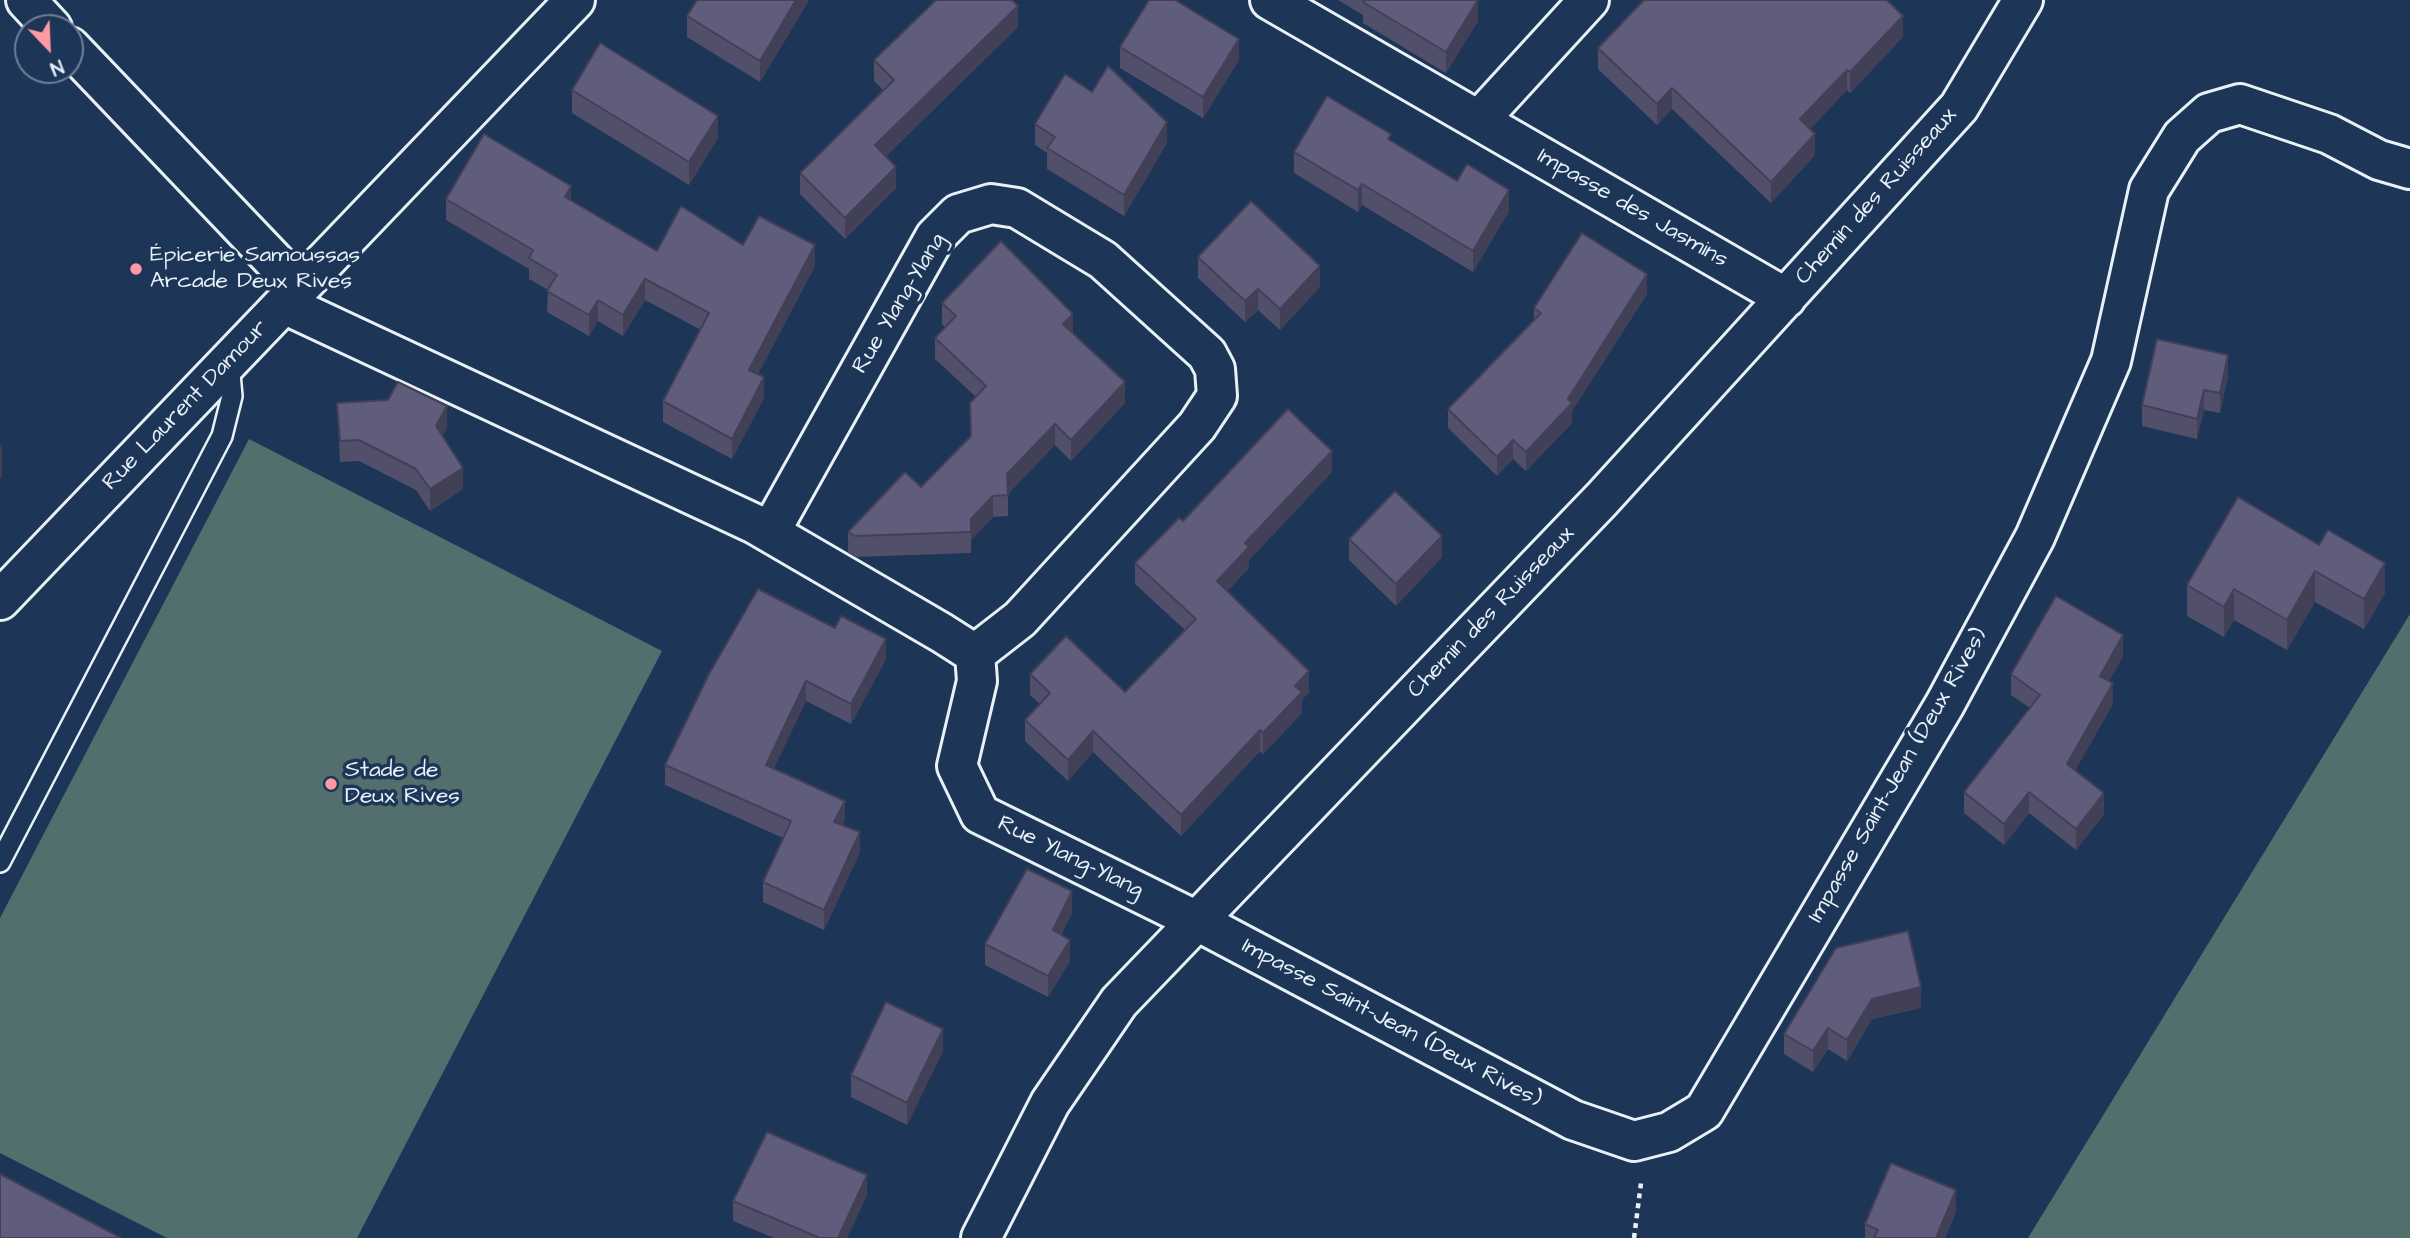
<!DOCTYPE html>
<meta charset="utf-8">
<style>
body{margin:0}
#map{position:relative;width:2410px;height:1238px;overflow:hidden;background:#1d3557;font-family:"Architects Daughter",sans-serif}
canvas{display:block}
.north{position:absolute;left:14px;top:14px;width:70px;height:70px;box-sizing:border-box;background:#1d3557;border:2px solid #6e8097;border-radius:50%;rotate:157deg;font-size:19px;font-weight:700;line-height:28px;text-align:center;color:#e8f1f8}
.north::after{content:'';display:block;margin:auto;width:24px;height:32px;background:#ff9aa2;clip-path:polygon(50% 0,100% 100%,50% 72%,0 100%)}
</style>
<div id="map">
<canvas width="2410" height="1238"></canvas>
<div class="north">N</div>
</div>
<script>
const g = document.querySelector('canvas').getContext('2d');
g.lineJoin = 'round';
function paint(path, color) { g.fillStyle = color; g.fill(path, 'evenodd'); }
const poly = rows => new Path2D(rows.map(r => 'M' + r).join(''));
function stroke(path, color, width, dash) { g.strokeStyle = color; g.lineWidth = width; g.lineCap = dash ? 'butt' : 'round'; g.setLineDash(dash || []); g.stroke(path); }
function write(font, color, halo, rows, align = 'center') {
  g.font = font + ' "Architects Daughter",sans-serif'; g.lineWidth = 7; g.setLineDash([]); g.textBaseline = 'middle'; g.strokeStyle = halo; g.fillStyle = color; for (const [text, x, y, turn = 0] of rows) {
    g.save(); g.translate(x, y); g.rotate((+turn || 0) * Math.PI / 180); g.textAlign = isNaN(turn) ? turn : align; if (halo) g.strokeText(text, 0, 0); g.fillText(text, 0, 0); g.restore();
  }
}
const green = poly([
 [249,439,662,651,357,1238,167,1238,0,1153,0,918],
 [2410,614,2410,1238,2028,1238]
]);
const path = poly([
 [1634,1238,1641,1183]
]);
const service = poly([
 [0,862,222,436,232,396,229,363]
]);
const minor = poly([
 [26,0,52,28],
 [1270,0,1786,298],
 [70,47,299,287],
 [1479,120,1589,0],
 [284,304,755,524,942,633,975,654,977,681,957,766,980,814,1197,921,1573,1120,1634,1141,1669,1132,1704,1111,1945,704,2035,537,2111,361,2149,190,2182,137,2209,113,2240,104,2329,134,2379,160,2410,169],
 [770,532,935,237,958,214,991,204,1017,208,1103,260,1207,354,1215,369,1217,396,1197,426,1020,619,975,654],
 [981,1238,1050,1103,1119,1002,1602,499,1959,107,2023,0]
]);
const tertiary = poly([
 [0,600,575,0]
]);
const wall = poly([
 [697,0,809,0,760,82,687,37,687,16],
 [1338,0,1478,0,1478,21,1446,73,1363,23,1363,15],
 [1018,27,886,156,896,188,845,239,800,194,800,173,883,90,874,81,874,60],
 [1903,37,1850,93,1847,90,1810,129,1815,155,1771,203,1672,109,1657,125,1598,69,1598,48],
 [1120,47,1239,60,1203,118,1120,68],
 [572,90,718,138,689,185,572,113],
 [1092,92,1167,143,1124,216,1047,169,1047,153,1035,145,1035,124],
 [1391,141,1509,211,1473,272,1362,205,1358,212,1294,173,1294,152],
 [446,199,571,201,657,251,743,245,815,266,758,374,764,398,732,459,663,422,663,401,701,330,645,300,623,336,598,321,589,336,547,312,548,290,529,279,529,269,446,220],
 [1198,257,1320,287,1280,330,1258,310,1245,322,1198,278],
 [1647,294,1572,411,1572,423,1526,471,1513,459,1497,476,1448,428,1448,409,1534,320,1534,308],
 [942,303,1073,334,1125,403,1071,461,1055,445,1008,494,1008,516,993,517,971,540,971,553,855,557,848,553,848,532,921,487,971,436,976,397,935,359,935,338,945,327,942,324],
 [2228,376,2220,413,2204,410,2197,439,2142,426,2142,405],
 [337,403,447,428,442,436,463,489,430,511,416,490,359,461,340,462],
 [1332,472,1249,560,1249,568,1227,591,1309,692,1302,700,1302,713,1263,754,1260,751,1181,836,1093,752,1068,781,1025,741,1025,720,1040,704,1030,695,1030,674,1125,692,1185,630,1135,584,1135,563,1183,521],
 [2238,497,2385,593,2364,629,2315,602,2287,650,2234,620,2224,637,2187,616,2187,585],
 [1349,539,1442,557,1396,606,1349,560],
 [835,628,886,659,851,724,806,701,774,768,845,820,842,825,860,852,824,930,763,902,763,882,783,838,665,785,665,765],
 [2123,656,2109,681,2113,704,2075,770,2104,814,2076,850,2029,813,2004,845,1964,813,1964,792,2030,708,2011,695,2011,674],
 [1072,913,1061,935,1070,961,1048,997,985,965,985,944],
 [1921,1008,1872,1019,1847,1061,1828,1049,1813,1072,1784,1054,1784,1034],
 [943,1051,907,1125,851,1097,851,1075],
 [867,1195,847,1238,774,1238,733,1221,733,1201],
 [1956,1212,1945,1238,1865,1238,1865,1224]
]);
const shadedWall = poly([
 [796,0,809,0,760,82,760,61],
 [1478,0,1478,21,1446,73,1446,52],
 [1018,6,1018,27,875,166,875,145],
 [1903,16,1903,37,1850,93,1850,72],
 [1239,39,1239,60,1203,118,1203,97],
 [1847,70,1847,90,1800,140,1800,119],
 [1672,88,1672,109,1657,125,1657,104],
 [718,116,718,138,689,185,689,162],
 [1167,122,1167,143,1124,216,1124,195],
 [1815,134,1815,155,1771,203,1771,182],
 [896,167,896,188,845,239,845,218],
 [1362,184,1362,205,1358,212,1358,190],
 [571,186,571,207,565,197],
 [1509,190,1509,211,1473,272,1473,251],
 [815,245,815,266,749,391,749,370],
 [1320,266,1320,287,1280,330,1280,309],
 [1647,274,1647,294,1572,411,1572,423,1526,471,1526,452,1568,399],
 [645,279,645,300,623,336,623,315],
 [1258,289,1258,310,1245,322,1245,301],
 [598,300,598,321,589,336,589,315],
 [1073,314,1073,335,1063,324],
 [2228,355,2228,376,2220,413,2220,393],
 [764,377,764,398,732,459,732,439],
 [1125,382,1125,403,1071,461,1071,440],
 [2204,390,2204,410,2197,439,2197,419],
 [447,406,447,428,436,448,436,426],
 [1055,424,1055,445,1007,495,1007,474],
 [1513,440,1513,459,1497,476,1497,457],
 [2,444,2,476,0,479,0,446],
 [1332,451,1332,472,1249,560,1249,568,1217,602,1217,581,1245,543],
 [463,468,463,489,430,511,430,489],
 [993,496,993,517,971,540,971,553,971,519],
 [1442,536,1442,557,1396,606,1396,584],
 [2385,563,2385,593,2364,629,2364,599],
 [2315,571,2315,602,2287,650,2287,620],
 [2234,589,2234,620,2224,637,2224,607],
 [2123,635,2123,656,2100,697,2100,676],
 [886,639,886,659,851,724,851,704],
 [1309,671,1309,692,1302,700,1302,713,1263,754,1263,733,1295,686],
 [806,681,806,701,766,784,766,765],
 [2113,683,2113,704,2067,785,2067,764],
 [1260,730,1260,751,1181,836,1181,815],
 [1093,731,1093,752,1068,781,1068,760],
 [2029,792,2029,813,2004,845,2004,824],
 [2104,793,2104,814,2076,850,2076,829],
 [845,801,845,820,834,842,834,822],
 [860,832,860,852,824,930,824,910],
 [1072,891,1072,913,1053,951,1053,930],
 [1070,940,1070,961,1048,997,1048,976],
 [1921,987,1921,1008,1872,1019,1847,1061,1847,1040,1872,999],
 [1828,1028,1828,1049,1813,1072,1813,1051],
 [943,1029,943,1051,907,1125,907,1103],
 [867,1175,867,1195,847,1238,838,1238],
 [1956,1190,1956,1212,1945,1238,1936,1238]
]);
const building = poly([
 [697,0,796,0,760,61,687,16,697,0],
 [936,0,1012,0,1018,6,875,145,896,167,845,218,800,173,894,80,874,60,936,0],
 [1149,0,1175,0,1239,39,1203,97,1120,47,1149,0],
 [1364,0,1478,0,1446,52,1363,2,1364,0],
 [1644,0,1887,0,1903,16,1850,72,1847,70,1800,119,1815,134,1771,182,1672,88,1657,104,1598,48,1644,0],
 [600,43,718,116,689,162,572,90,600,43],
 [1108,66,1167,122,1124,195,1047,148,1055,137,1035,124,1065,74,1092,92,1108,66],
 [1327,96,1391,134,1388,139,1457,181,1467,164,1509,190,1473,251,1362,184,1358,190,1294,152,1327,96],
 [484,134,571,186,565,197,657,251,681,206,743,245,759,216,815,245,749,370,764,377,732,439,663,401,709,313,645,279,623,315,598,300,589,315,547,291,557,275,529,258,533,250,446,199,484,134],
 [1251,201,1320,266,1280,309,1258,289,1245,301,1198,257,1251,201],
 [1582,233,1647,274,1568,399,1572,403,1526,452,1513,440,1497,457,1448,409,1541,313,1534,308,1582,233],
 [1001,241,1073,314,1063,324,1125,382,1071,440,1055,424,1007,474,1008,495,993,496,971,519,971,532,855,536,848,532,905,472,921,487,971,436,970,403,986,386,935,338,956,316,942,303,1001,241],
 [2157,339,2228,355,2220,393,2204,390,2197,419,2142,405,2157,339],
 [398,382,447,406,436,426,463,468,430,489,416,469,359,440,340,441,337,403,388,400,398,382],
 [1288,409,1332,451,1245,543,1249,547,1217,581,1309,671,1295,686,1302,692,1263,733,1260,730,1181,815,1093,731,1068,760,1025,720,1050,693,1030,674,1066,636,1125,692,1153,663,1196,619,1135,563,1179,518,1183,521,1288,409],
 [1395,491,1442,536,1396,584,1349,539,1395,491],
 [2238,497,2319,545,2328,530,2385,563,2364,599,2315,571,2287,620,2234,589,2224,607,2187,585,2238,497],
 [758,589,835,628,841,616,886,639,851,704,806,681,766,765,845,801,834,822,860,832,824,910,763,882,791,821,665,765,709,674,758,589],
 [2056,596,2123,635,2100,676,2113,683,2067,764,2104,793,2076,829,2029,792,2004,824,1964,792,2040,695,2011,674,2056,596],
 [1027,869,1072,891,1053,930,1070,940,1048,976,985,944,1027,869],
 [1908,931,1921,987,1872,999,1847,1040,1828,1028,1813,1051,1784,1034,1836,948,1908,931],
 [886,1002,943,1029,907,1103,851,1075,886,1002],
 [767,1132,867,1175,838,1238,820,1238,733,1201,767,1132],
 [1891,1163,1956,1190,1936,1238,1874,1238,1878,1230,1865,1224,1891,1163],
 [0,1174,121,1238,0,1238,0,1174]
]);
const markers = [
 [136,269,7,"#ff9aa2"],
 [331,784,7,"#ff9aa2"]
];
const streetNames = [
 ["Chemin des Ruisseaux",1877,197,-48],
 ["Impasse des Jasmins",1632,209,30],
 ["Rue Ylang-Ylang",900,304,-59],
 ["Rue Laurent Damour",186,406,-46],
 ["Chemin des Ruisseaux",1492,613,-46],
 ["Impasse Saint-Jean (Deux Rives)",1899,776,-60],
 ["Rue Ylang-Ylang",1070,858,26],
 ["Impasse Saint-Jean (Deux Rives)",1391,1024,28]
];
const poiNames = [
 ["Épicerie Samoussas",150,256],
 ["Arcade Deux Rives",150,282],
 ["Stade de",345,771],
 ["Deux Rives",345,797]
];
paint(green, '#536f6d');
stroke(service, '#e8f1f8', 24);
stroke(minor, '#e8f1f8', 44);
stroke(tertiary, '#e8f1f8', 44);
stroke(path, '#e8f1f8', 4.5, [5, 5]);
stroke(service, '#1d3557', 19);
stroke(minor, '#1d3557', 38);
stroke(tertiary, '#1d3557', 38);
paint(wall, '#524f6b');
paint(shadedWall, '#424057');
paint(building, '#5f5c7c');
stroke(building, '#424057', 2);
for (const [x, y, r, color] of markers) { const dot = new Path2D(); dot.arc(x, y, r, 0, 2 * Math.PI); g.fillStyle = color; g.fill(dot); stroke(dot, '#1d3557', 2.5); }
write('23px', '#e8f1f8', '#1d3557', streetNames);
write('23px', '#e8f1f8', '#1d3557', poiNames, 'left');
</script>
